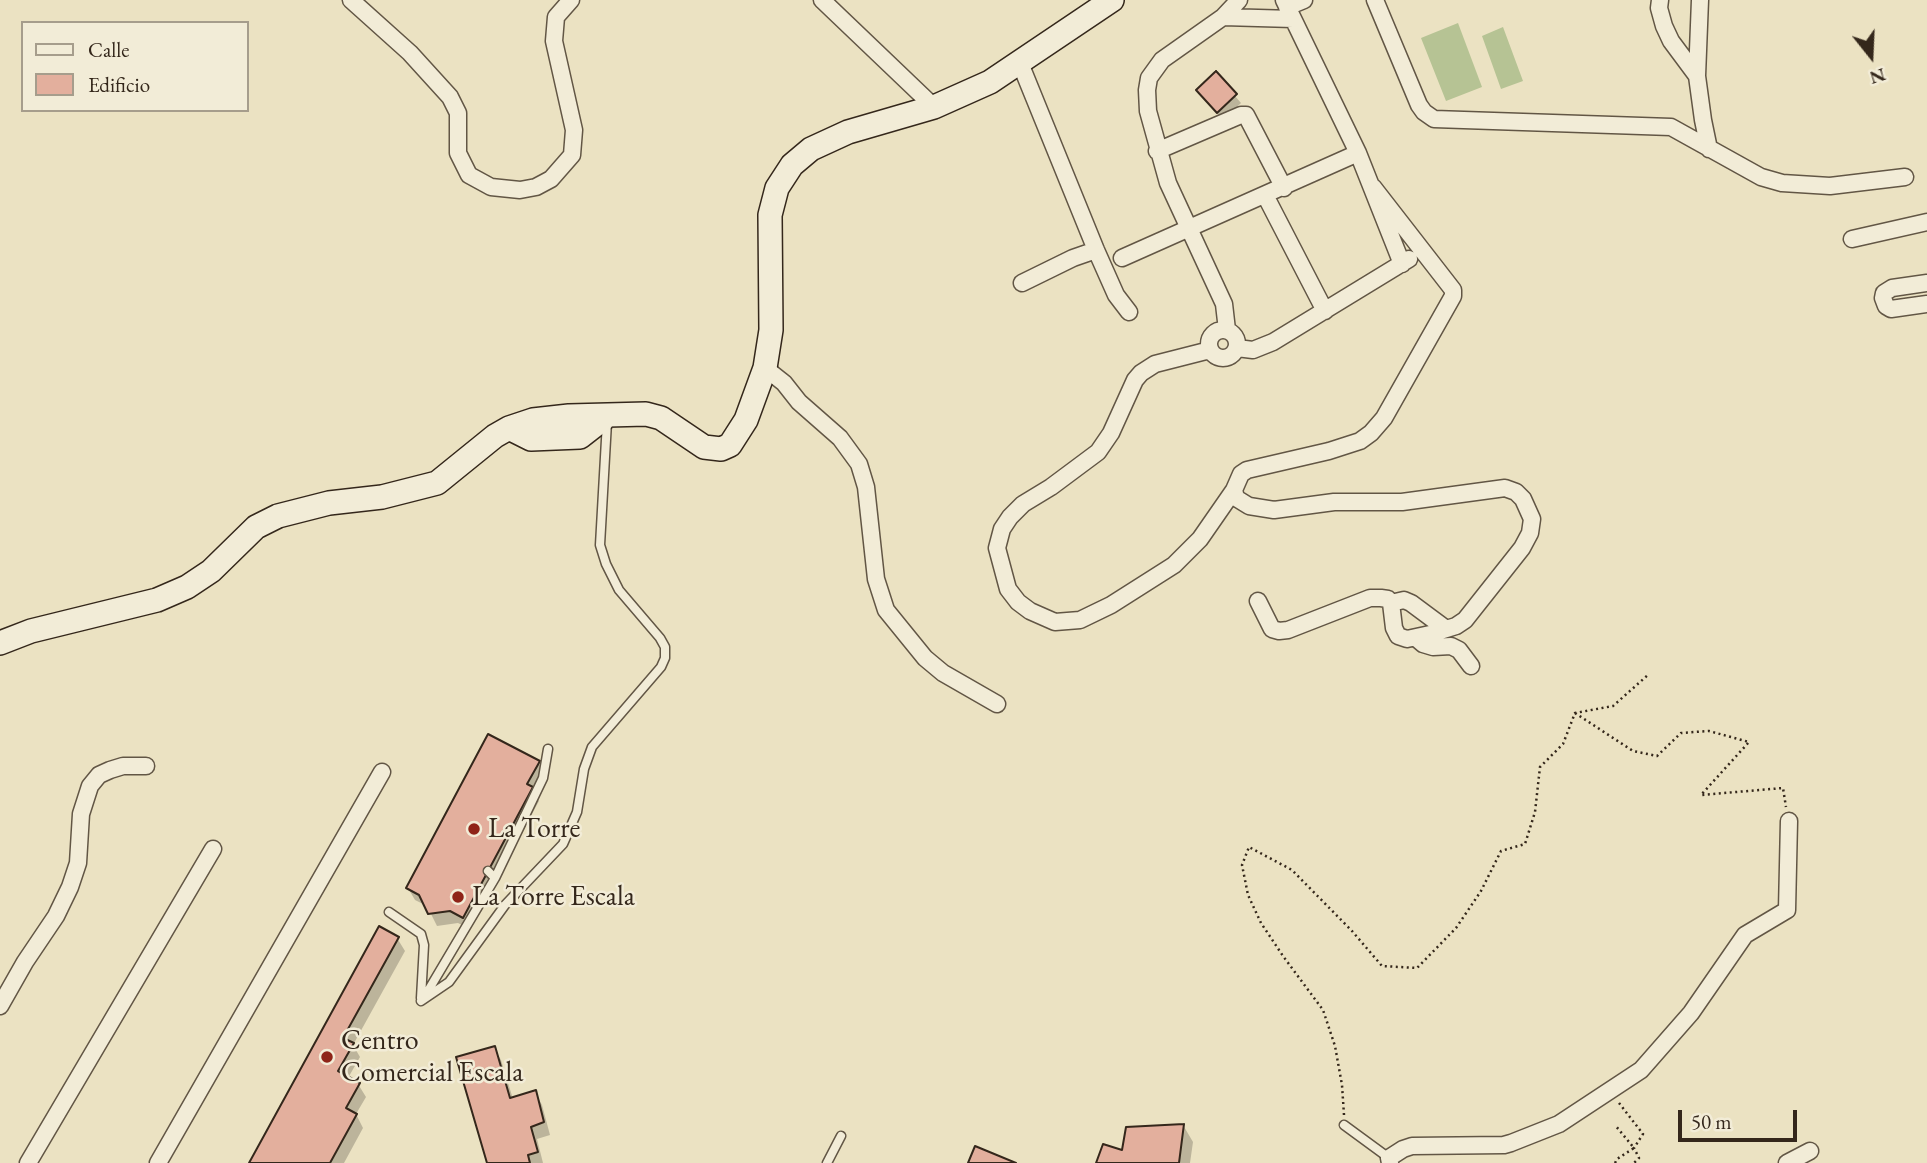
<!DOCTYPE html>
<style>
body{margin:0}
#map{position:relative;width:1927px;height:1163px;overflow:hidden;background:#ebe2c2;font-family:"EB Garamond",serif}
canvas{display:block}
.legend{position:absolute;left:21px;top:21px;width:228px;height:91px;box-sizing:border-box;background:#f2ecd7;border:2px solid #a69d8c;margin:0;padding:9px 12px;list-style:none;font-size:21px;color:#34271b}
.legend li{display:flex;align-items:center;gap:14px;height:35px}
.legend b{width:35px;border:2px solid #a69d8c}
.north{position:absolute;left:1836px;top:21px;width:70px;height:70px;-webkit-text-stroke:5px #f2ecd7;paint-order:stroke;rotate:162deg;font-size:19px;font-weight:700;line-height:28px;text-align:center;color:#34271b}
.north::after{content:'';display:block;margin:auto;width:24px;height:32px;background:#34271b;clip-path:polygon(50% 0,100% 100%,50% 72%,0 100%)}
.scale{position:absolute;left:1678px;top:1110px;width:119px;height:32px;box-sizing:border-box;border:4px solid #34271b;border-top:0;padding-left:9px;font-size:21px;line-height:24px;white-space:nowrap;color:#34271b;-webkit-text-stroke:5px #f2ecd7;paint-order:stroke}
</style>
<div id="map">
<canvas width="1927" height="1163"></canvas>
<ul class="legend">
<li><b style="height:9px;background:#f2ecd7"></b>Calle</li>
<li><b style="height:19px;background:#e3af9d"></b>Edificio</li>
</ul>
<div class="north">N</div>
<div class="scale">50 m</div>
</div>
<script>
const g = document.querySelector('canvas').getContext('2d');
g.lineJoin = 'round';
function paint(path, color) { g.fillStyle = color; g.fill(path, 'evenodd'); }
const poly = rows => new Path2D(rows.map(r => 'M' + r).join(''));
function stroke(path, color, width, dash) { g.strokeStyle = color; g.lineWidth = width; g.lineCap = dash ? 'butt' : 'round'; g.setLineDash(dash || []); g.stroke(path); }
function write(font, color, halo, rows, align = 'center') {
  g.font = font + ' "EB Garamond",serif'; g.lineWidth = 5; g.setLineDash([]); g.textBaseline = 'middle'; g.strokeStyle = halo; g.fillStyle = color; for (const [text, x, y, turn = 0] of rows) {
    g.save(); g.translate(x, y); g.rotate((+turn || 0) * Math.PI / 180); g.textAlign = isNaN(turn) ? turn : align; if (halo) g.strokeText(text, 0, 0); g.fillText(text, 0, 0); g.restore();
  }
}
const green = poly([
 [1458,23,1482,87,1446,101,1421,38],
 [1503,27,1523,81,1501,89,1482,36]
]);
const shadow = poly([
 [1216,74,1241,103,1223,120,1198,90],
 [538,762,546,775,535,795,539,801,470,929,458,923,437,926,427,906,415,900,408,888],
 [397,938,405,951,353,1045,360,1057,348,1078,358,1084,366,1097,356,1114,363,1128,344,1163,251,1163],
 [494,1048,501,1060,513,1099,535,1092,542,1105,550,1135,537,1139,543,1163,489,1163],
 [1183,1125,1193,1142,1190,1163,1098,1163]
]);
const building = poly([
 [1216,71,1237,94,1217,113,1196,90,1216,71],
 [488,734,540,761,527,784,533,787,463,918,450,911,428,914,419,895,406,888,488,734],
 [379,926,399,937,343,1038,354,1043,338,1071,360,1083,346,1108,357,1114,330,1163,249,1163,379,926],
 [495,1046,510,1098,536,1090,544,1122,531,1127,538,1152,528,1155,530,1163,487,1163,456,1057,495,1046],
 [1184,1124,1179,1163,1096,1163,1103,1144,1122,1150,1126,1127,1184,1124],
 [975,1146,1016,1163,968,1163,975,1146]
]);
const path = poly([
 [1575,713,1633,751,1657,756,1681,733,1709,731,1749,742,1701,795,1783,788,1786,807],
 [1619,1103,1643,1134,1634,1148,1639,1158,1634,1163],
 [1344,1115,1342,1085,1335,1046,1323,1010,1283,956,1261,923,1248,895,1242,865,1249,847,1292,870,1352,931,1382,966,1417,968,1456,928,1481,891,1501,851,1525,844,1535,812,1540,767,1563,744,1575,713,1613,706,1649,674],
 [1615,1163,1617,1159,1634,1148,1615,1125]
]);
const lane = poly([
 [495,878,543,778,548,749],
 [389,912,421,934,424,945,421,998],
 [425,996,495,878,488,871],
 [421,1001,449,982,505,905,563,844,577,812,584,769,592,747,661,667,665,658,665,647,660,638,619,590,606,564,600,545,607,422],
 [1344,1125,1389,1158],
 [827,1163,841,1136]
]);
const street = poly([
 [351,0,410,53,450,97,458,113,458,153,469,175,491,187,520,190,536,187,551,179,572,155,574,130,554,41,556,17,571,0],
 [822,0,934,107],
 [1284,0,1358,153,1402,264],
 [1375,0,1419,105,1424,112,1434,119,1671,127,1761,177,1782,183,1830,186,1905,177],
 [1660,0,1659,8,1664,26,1671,41,1697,76],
 [1700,0,1697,76,1703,120,1709,149],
 [1287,7,1304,0],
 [1223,17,1293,19],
 [1020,63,1096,250,1116,295,1129,312],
 [1157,151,1241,115,1246,115,1284,188],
 [1265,195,1325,311],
 [1852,239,1927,222],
 [1122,258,1358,153],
 [1022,283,1073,258,1096,250],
 [1927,283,1892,288,1884,293,1883,298,1886,306,1891,309,1927,304],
 '1209 344a14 14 0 1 1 28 0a14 14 0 1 1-28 0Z',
 [1227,330,1224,304,1168,183,1148,111,1147,90,1149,78,1162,60,1223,17,1239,0],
 [1237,348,1253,350,1273,342,1409,259],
 [1210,350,1155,364,1141,373,1135,380,1111,433,1098,452,1051,487,1023,504,1010,517,1002,529,997,548,1008,589,1018,602,1030,611,1055,622,1080,620,1111,605,1174,565,1200,539,1234,490,1241,474,1247,470,1329,451,1360,441,1371,433,1384,418,1453,296,1453,290,1373,187],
 [765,368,784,383,799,402,840,438,859,464,866,487,876,579,886,610,925,658,943,673,997,704],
 [1234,490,1236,498,1249,506,1274,510,1334,502,1402,502,1505,488,1516,492,1523,499,1532,519,1530,533,1522,548,1465,620,1456,626,1430,634,1407,639,1398,636,1394,628,1391,603,1388,599,1381,598,1370,598,1288,630,1279,631,1272,629,1258,601],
 [1391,603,1404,600,1411,603,1446,629],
 [1416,638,1423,644,1433,647,1451,646,1459,650,1471,666],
 [0,1006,25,962,56,916,70,887,78,863,81,814,90,786,99,775,110,770,123,766,146,766],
 [28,1163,213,849],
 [158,1163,382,772],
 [1390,1163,1389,1158,1403,1149,1412,1146,1504,1145,1511,1143,1559,1124,1641,1070,1691,1013,1745,935,1787,910,1789,821],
 [1787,1163,1810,1151]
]);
const secondary = poly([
 [509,428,531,439,580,437,607,416],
 [0,643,31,631,157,600,187,587,211,571,256,527,278,516,329,503,382,497,437,483,495,436,509,428,533,420,569,416,646,414,661,418,704,447,721,449,730,445,746,420,765,368,771,330,770,215,777,188,792,165,811,149,848,132,934,107,990,82,1112,0]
]);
const markers = [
 [474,829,7,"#8f2418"],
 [458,897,7,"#8f2418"],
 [327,1057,7,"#8f2418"]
];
const poiNames = [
 ["La Torre",488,829],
 ["La Torre Escala",472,897],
 ["Centro",341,1041],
 ["Comercial Escala",341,1073]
];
paint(green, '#b6c394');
paint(shadow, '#0003');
paint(building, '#e3af9d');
stroke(building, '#34271b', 2);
stroke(lane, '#625645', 11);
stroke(street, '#625645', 19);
stroke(secondary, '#34271b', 26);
stroke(path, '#34271b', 2.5, [2, 3.5]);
stroke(lane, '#f2ecd7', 8);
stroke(street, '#f2ecd7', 16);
stroke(secondary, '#f2ecd7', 23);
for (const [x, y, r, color] of markers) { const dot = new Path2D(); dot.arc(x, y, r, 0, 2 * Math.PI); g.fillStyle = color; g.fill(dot); stroke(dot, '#f2ecd7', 2.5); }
write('28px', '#34271b', '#f2ecd7', poiNames, 'left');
</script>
